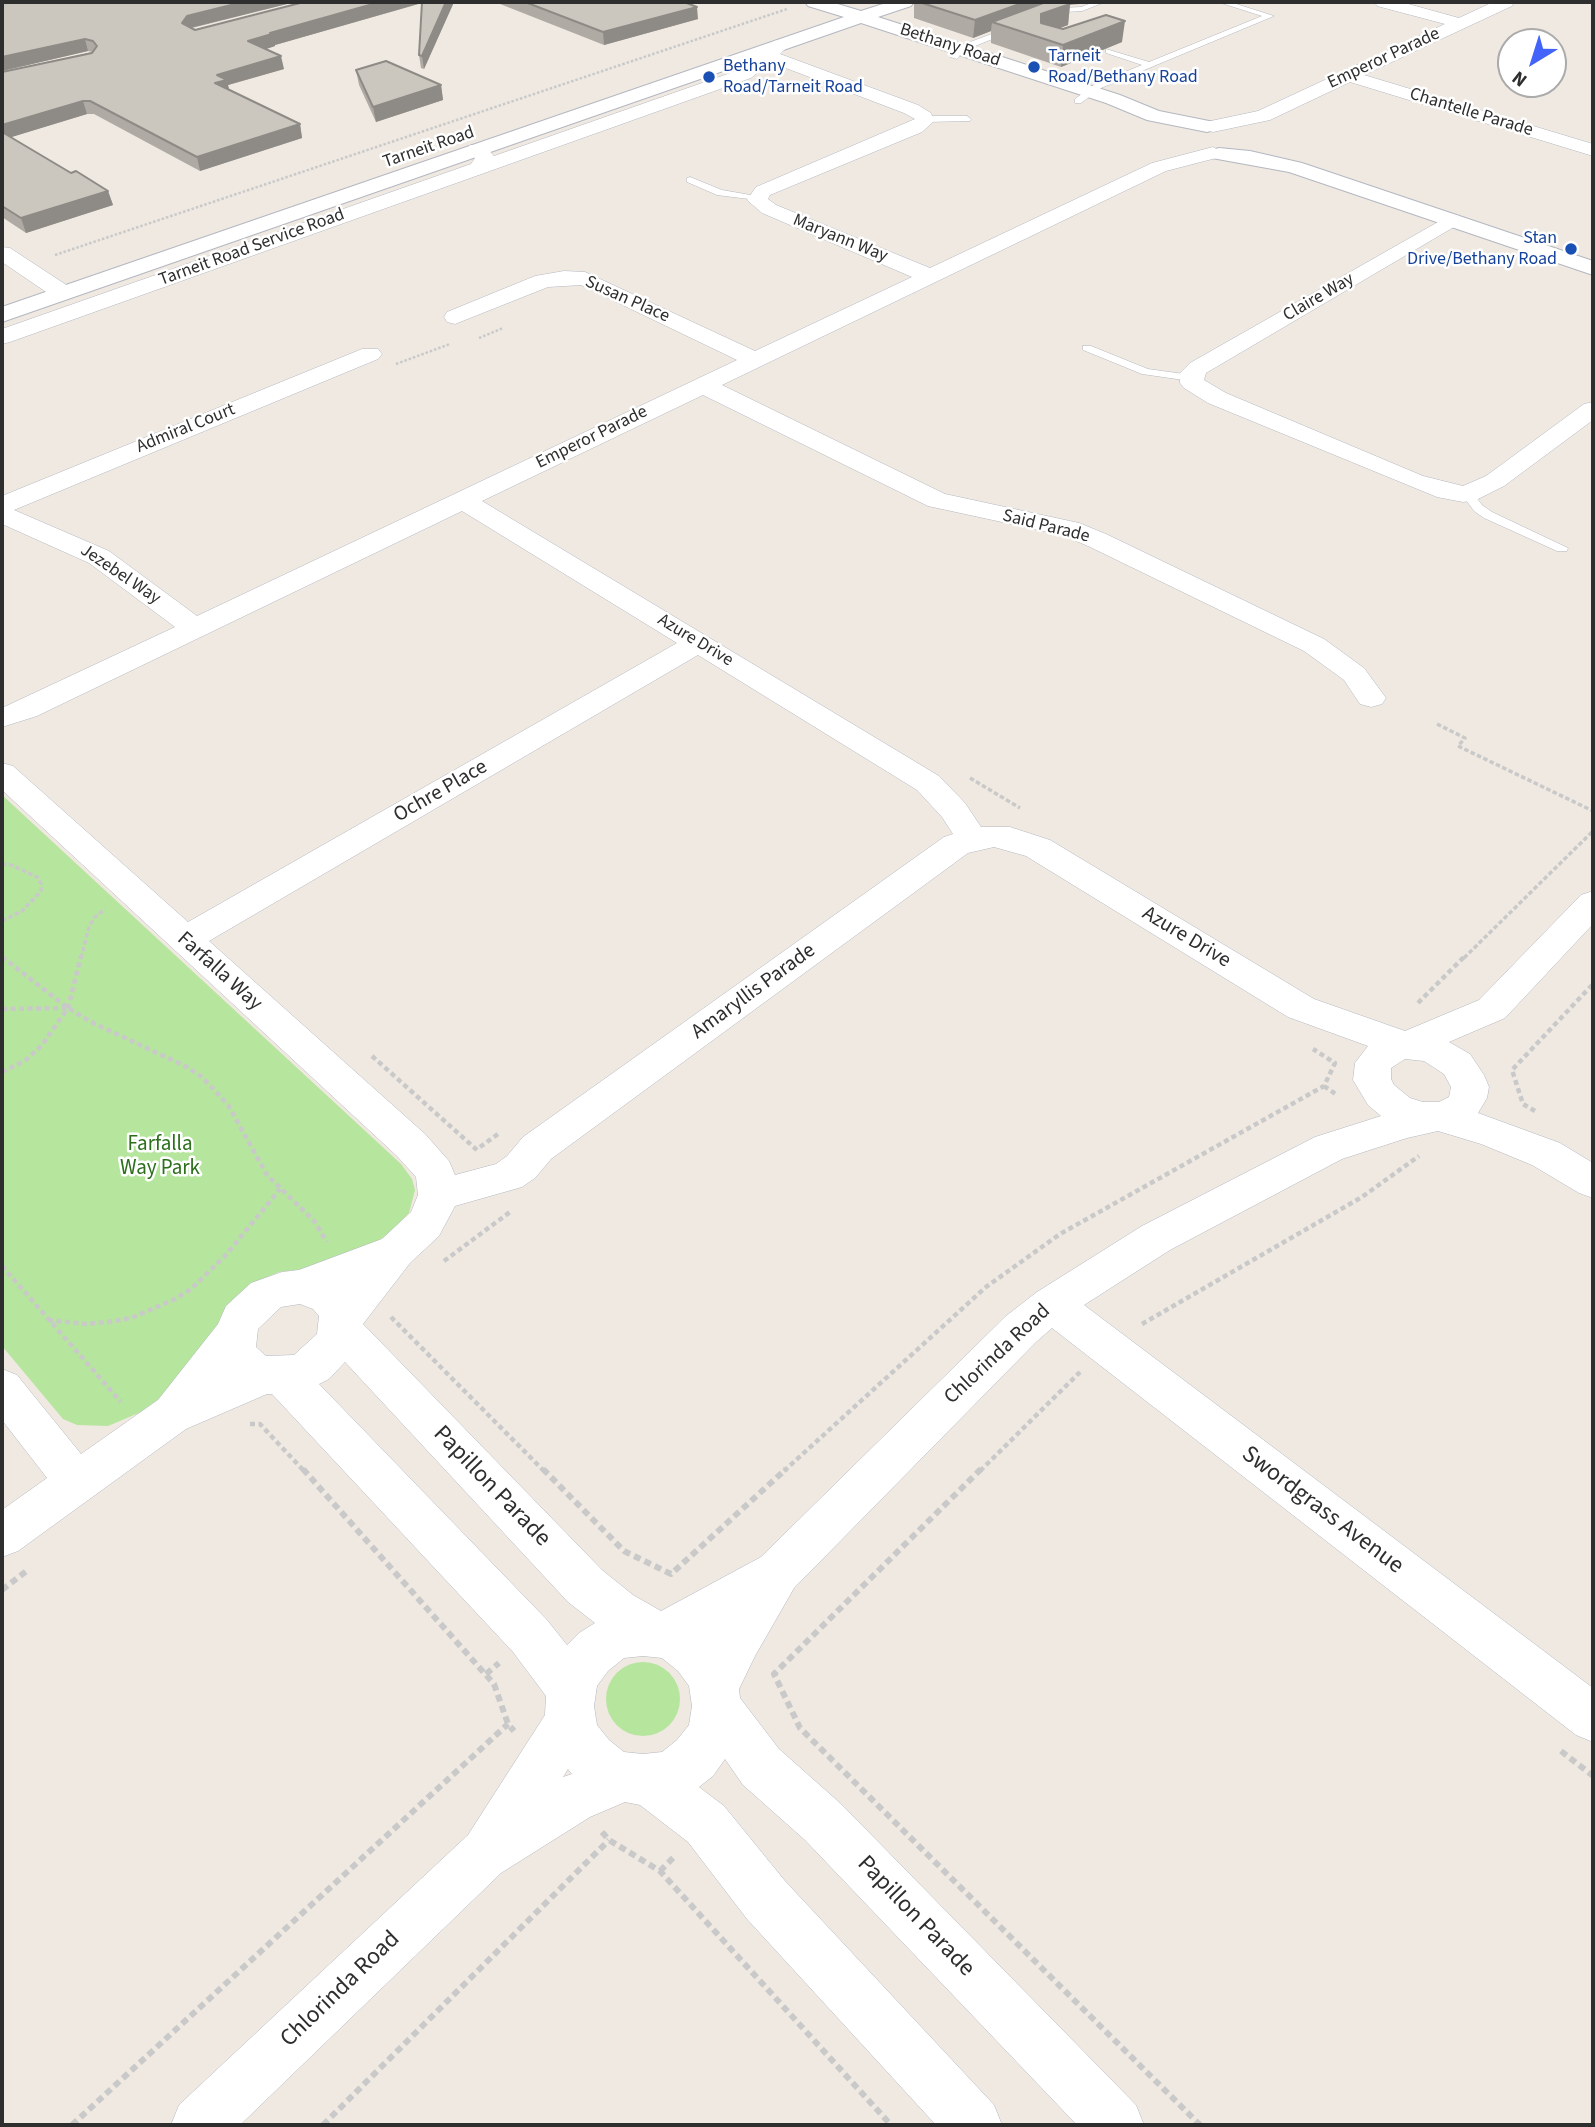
<!DOCTYPE html>
<style>
body{margin:0}
#map{position:relative;width:1595px;height:2127px;overflow:hidden;background:#efe9e1;font-family:"Source Sans 3",sans-serif}
canvas{display:block}
.frame{position:absolute;inset:0;border:4px solid #2e2e2e;pointer-events:none}
.north{position:absolute;left:1497px;top:28px;width:70px;height:70px;box-sizing:border-box;background:#fff;border:2px solid #ababab;border-radius:50%;rotate:218deg;font-size:19px;font-weight:700;line-height:28px;text-align:center;color:#2e2e2e}
.north::after{content:'';display:block;margin:auto;width:24px;height:32px;background:#4264fb;clip-path:polygon(50% 0,100% 100%,50% 72%,0 100%)}
</style>
<div id="map">
<canvas width="1595" height="2127"></canvas>
<div class="frame"></div>
<div class="north">N</div>
</div>
<script>
const g = document.querySelector('canvas').getContext('2d');
g.lineJoin = 'round';
function paint(path, color) { g.fillStyle = color; g.fill(path, 'evenodd'); }
const poly = rows => new Path2D(rows.map(r => 'M' + r).join(''));
function stroke(path, color, width, dash) { g.strokeStyle = color; g.lineWidth = width; g.lineCap = dash ? 'butt' : 'round'; g.setLineDash(dash || []); g.stroke(path); }
function write(font, color, halo, rows, align = 'center') {
  g.font = font + ' "Source Sans 3",sans-serif'; g.lineWidth = 5; g.setLineDash([]); g.textBaseline = 'middle'; g.strokeStyle = halo; g.fillStyle = color; for (const [text, x, y, turn = 0] of rows) {
    g.save(); g.translate(x, y); g.rotate((+turn || 0) * Math.PI / 180); g.textAlign = isNaN(turn) ? turn : align; if (halo) g.strokeText(text, 0, 0); g.fillText(text, 0, 0); g.restore();
  }
}
const green = poly([
 [2,795,401,1164,412,1179,415,1190,409,1213,387,1235,369,1246,304,1269,279,1272,258,1281,176,1386,141,1412,108,1426,77,1425,63,1419,2,1346],
 '606 1699a37 37 0 1 1 74 0a37 37 0 1 1-74 0Z'
]);
const pathFar3 = poly([
 [55,255,787,9],
 [479,338,503,328],
 [396,364,450,344]
]);
const pathFar2 = poly([
 [1437,724,1465,738,1458,746,1593,811],
 [970,778,1020,808],
 [2,864,11,865,37,877,41,884,41,891,22,911,2,921],
 [81,958,89,927,94,918,105,909],
 [1464,958,1593,831]
]);
const pathFar1 = poly([
 [2,957,68,1008,91,1022,187,1067,202,1077,228,1105,267,1175,314,1221,327,1242],
 [1418,1003,1465,956],
 [2,1009,67,1008],
 [372,1056,478,1151],
 [2,1072,26,1060,42,1045,68,1008,81,956],
 [1324,1086,1337,1095],
 [1535,1111,1523,1104,1512,1070,1593,984],
 [480,1147,498,1134],
 [444,1261,510,1212],
 [2,1266,121,1402],
 [391,1317,544,1471],
 [48,1320,86,1324,108,1322,131,1318,175,1299,191,1289,225,1256,280,1189],
 [1142,1324,1362,1197,1419,1156],
 [250,1424,260,1424,304,1471],
 [784,1471,986,1287,1060,1234,1324,1086,1335,1063,1313,1049],
 [980,1471,1080,1372]
]);
const path = poly([
 [303,1469,494,1684,508,1724,514,1731],
 [543,1469,624,1551,671,1574,786,1469],
 [981,1469,774,1674,800,1728,1200,2125],
 [2,1590,29,1569],
 [486,1674,499,1663],
 [1561,1751,1593,1776],
 [602,1832,609,1840,660,1871,891,2125],
 [660,1871,675,1856],
 [72,2125,508,1724],
 [323,2125,609,1840]
]);
const lane = poly([
 [1094,2,1105,2,1082,11,1065,12,1049,17,1045,15,1061,8,1081,7,1094,2],
 [1218,2,1230,2,1274,16,1101,88,1081,103,1075,103,1075,99,1095,84,1142,65,1106,53,1106,49,1149,62,1262,16,1218,2],
 [1010,27,1017,29,963,51,957,59,950,57,957,47,1010,27],
 [967,116,971,119,970,121,925,122,921,119,925,116,967,116],
 [690,177,722,190,762,197,757,200,717,195,687,182,687,178,690,177],
 [1083,346,1091,346,1148,369,1191,375,1197,378,1191,381,1142,374,1083,350,1083,346],
 [1467,489,1471,490,1482,505,1492,512,1568,548,1567,551,1557,551,1484,518,1474,511,1461,493,1467,489]
]);
const street = poly([
 [1375,2,1401,2,1459,18,1493,2,1514,2,1512,6,1364,75,1593,144,1593,156,1350,82,1270,120,1213,132,1206,130,1204,126,1206,122,1258,111,1445,24,1377,6,1375,2],
 [780,40,789,45,780,54,918,105,931,113,934,121,922,132,770,195,768,199,776,205,930,268,1152,163,1213,147,1223,153,1220,157,1166,171,722,385,945,494,1079,523,1106,534,1324,639,1364,668,1386,698,1382,704,1371,707,1360,704,1344,680,1304,651,1088,546,1062,535,928,506,703,395,482,501,939,776,965,803,981,827,1010,827,1050,840,1314,999,1405,1031,1479,1000,1581,895,1593,891,1593,924,1505,1018,1449,1042,1470,1054,1484,1075,1489,1087,1487,1098,1478,1113,1560,1143,1593,1163,1593,1198,1579,1193,1532,1165,1481,1144,1438,1131,1407,1138,1342,1159,1170,1250,1084,1305,1593,1688,1593,1742,1576,1735,1052,1328,1036,1342,794,1588,755,1656,739,1689,740,1698,779,1749,841,1804,1136,2105,1144,2125,1077,2125,805,1840,743,1785,725,1759,713,1776,699,1787,724,1806,785,1881,994,2105,1002,2125,936,2125,747,1919,688,1842,640,1805,625,1802,590,1817,501,1873,240,2125,171,2125,179,2105,468,1835,545,1715,546,1696,513,1652,272,1394,267,1394,186,1429,18,1551,2,1557,2,1510,47,1478,2,1420,2,1369,17,1375,81,1454,158,1400,218,1324,226,1306,251,1283,282,1272,299,1270,382,1239,411,1212,418,1195,416,1177,397,1156,2,790,2,763,13,766,188,922,677,643,462,511,37,716,2,727,2,708,175,627,89,563,2,524,2,496,362,349,378,349,382,354,378,359,14,510,109,551,197,616,737,360,581,285,548,287,455,324,447,322,444,317,447,312,535,276,564,271,585,272,755,351,912,277,762,213,747,200,756,187,915,119,904,113,770,62,751,78,10,342,2,344,2,329,471,164,475,158,467,149,470,145,484,145,494,156,739,70,774,41,780,40],
 [698,655,917,790,942,817,953,834,944,837,523,1137,507,1156,496,1164,455,1175,449,1161,425,1134,209,941,698,655],
 [994,847,1026,856,1288,1017,1368,1046,1355,1063,1353,1080,1368,1105,1381,1116,1315,1137,1142,1226,1037,1292,1006,1316,761,1557,661,1611,633,1595,602,1570,363,1324,410,1263,439,1236,455,1206,522,1187,535,1178,551,1159,968,853,994,847],
 [1405,1059,1424,1061,1444,1074,1451,1087,1449,1097,1439,1102,1423,1102,1410,1098,1394,1085,1391,1079,1391,1068,1405,1059],
 [300,1304,313,1309,319,1316,317,1334,294,1355,266,1356,256,1347,258,1329,281,1307,300,1304],
 [345,1362,568,1602,595,1623,579,1633,567,1645,547,1620,319,1384,329,1379,345,1362],
 [643,1656,662,1658,678,1671,689,1686,692,1706,689,1725,677,1740,662,1752,643,1754,624,1752,609,1740,597,1725,594,1706,597,1686,608,1671,624,1658,643,1656],
 [568,1769,572,1774,563,1777,568,1769],
 [1452,214,1459,216,1462,220,1459,224,1206,373,1204,380,1226,393,1423,476,1463,486,1486,476,1584,404,1593,402,1593,420,1504,486,1476,500,1463,502,1437,497,1208,403,1184,388,1180,383,1180,373,1190,363,1452,214],
 [2,247,10,248,71,288,74,293,71,298,55,298,2,262,2,247]
]);
const secondary = poly([
 [805,2,831,2,861,11,889,2,914,2,911,6,878,17,1120,95,1159,111,1214,122,1217,126,1214,130,1207,132,1147,120,1106,103,861,23,2,322,2,307,844,17,808,6,805,2],
 [1219,148,1250,151,1302,163,1593,261,1593,275,1289,172,1212,158,1209,154,1212,150,1219,148]
]);
const wall = poly([
 [2,2,295,2,192,28,195,30,304,2,454,2,424,69,421,68,419,55,422,3,275,45,275,46,266,49,284,69,228,85,229,90,300,124,302,138,200,171,94,114,87,114,11,137,71,173,108,191,113,205,26,233,2,217,2,72,92,52,88,51,2,71],
 [495,2,684,2,698,19,604,45],
 [914,2,1088,2,1080,4,1070,5,1068,25,1059,28,1122,42,1061,67,991,43,991,31,973,38,914,18],
 [356,70,441,85,443,100,376,122,359,85]
]);
const shadedWall = poly([
 [243,2,295,2,190,28,182,23,187,16],
 [380,2,425,2,275,45,275,46,251,54,248,41,270,33],
 [446,2,454,2,424,69,422,56],
 [1025,2,1060,2,992,22,991,31,973,38,975,20],
 [1070,4,1068,25,1039,36,1041,14],
 [697,7,698,19,604,45,603,32],
 [1125,21,1122,42,1061,67,1063,45],
 [85,39,88,51,2,71,2,57],
 [281,56,284,69,228,85,230,93,215,83,217,75],
 [441,85,443,100,376,122,373,107],
 [83,101,87,114,2,140,2,125],
 [300,124,302,138,200,171,197,157],
 [108,191,113,205,26,233,21,218]
]);
const building = poly([
 [2,2,243,2,187,16,182,23,195,30,304,2,380,2,270,33,272,34,248,41,281,56,217,75,227,80,215,83,300,124,197,157,90,101,83,101,2,125,2,72,92,53,97,46,93,41,85,39,2,57,2,2],
 [422,2,446,2,422,56,419,55,422,2],
 [525,2,684,2,697,7,603,32,525,2],
 [919,2,1025,2,975,20,919,2],
 [1046,2,1065,2,1070,4,1041,14,1041,23,1063,29,1106,15,1125,21,1063,45,992,22,1046,2],
 [386,61,441,85,373,107,356,70,386,61],
 [2,132,71,173,76,171,108,191,21,218,2,206,2,132]
]);
const markers = [
 [1034,67,7,"#1a4fb4"],
 [709,77,7,"#1a4fb4"],
 [1571,249,7,"#1a4fb4"]
];
const farStreetnames = [
 ["Bethany Road",950,46,18],
 ["Emperor Parade",1384,59,-25],
 ["Chantelle Parade",1471,113,17],
 ["Tarneit Road",429,148,-19],
 ["Maryann Way",840,239,22],
 ["Tarneit Road Service Road",252,248,-20],
 ["Claire Way",1319,298,-30],
 ["Susan Place",627,300,24],
 ["Admiral Court",186,429,-22],
 ["Emperor Parade",592,438,-26],
 ["Said Parade",1046,527,14],
 ["Jezebel Way",120,575,34],
 ["Azure Drive",695,641,31]
];
const farTransitnames = [
 ["Tarneit",1048,57],
 ["Road/Bethany Road",1048,78],
 ["Bethany",723,67],
 ["Road/Tarneit Road",723,88],
 ["Stan",1557,239,"right"],
 ["Drive/Bethany Road",1557,260,"right"]
];
const streetNames = [
 ["Ochre Place",441,792,-30],
 ["Azure Drive",1186,938,31],
 ["Farfalla Way",219,972,42],
 ["Amaryllis Parade",754,992,-36],
 ["Chlorinda Road",998,1355,-43]
];
const parkNames = [
 ["Farfalla",160,1145],
 ["Way Park",160,1169]
];
const nearStreetnames = [
 ["Papillon Parade",491,1487,46],
 ["Swordgrass Avenue",1322,1511,37],
 ["Papillon Parade",915,1917,46],
 ["Chlorinda Road",341,1990,-44]
];
paint(green, '#b6e59e');
stroke(lane, '#b4b7c1', 1);
stroke(street, '#b4b7c1', 1);
stroke(secondary, '#b4b7c1', 2);
stroke(pathFar3, '#c9c9c9', 2.5, [2.5, 2]);
stroke(pathFar2, '#c9c9c9', 3.5, [4.5, 2.5]);
stroke(pathFar1, '#c9c9c9', 4.5, [5, 3.5]);
stroke(path, '#c9c9c9', 6, [7, 4.5]);
paint(lane, '#fff');
paint(street, '#fff');
paint(secondary, '#fff');
paint(wall, '#afaba4');
paint(shadedWall, '#8e8b86');
paint(building, '#cbc7bf');
stroke(building, '#8e8b86', 2);
for (const [x, y, r, color] of markers) { const dot = new Path2D(); dot.arc(x, y, r, 0, 2 * Math.PI); g.fillStyle = color; g.fill(dot); stroke(dot, '#fff', 2.5); }
write('18px', '#2e2e2e', '#fff', farStreetnames);
write('18px', '#164399', '#fff', farTransitnames, 'left');
write('21px', '#2e2e2e', '#fff', streetNames);
write('21px', '#2c6e1b', '#fff', parkNames);
write('24px', '#2e2e2e', '#fff', nearStreetnames);
</script>
